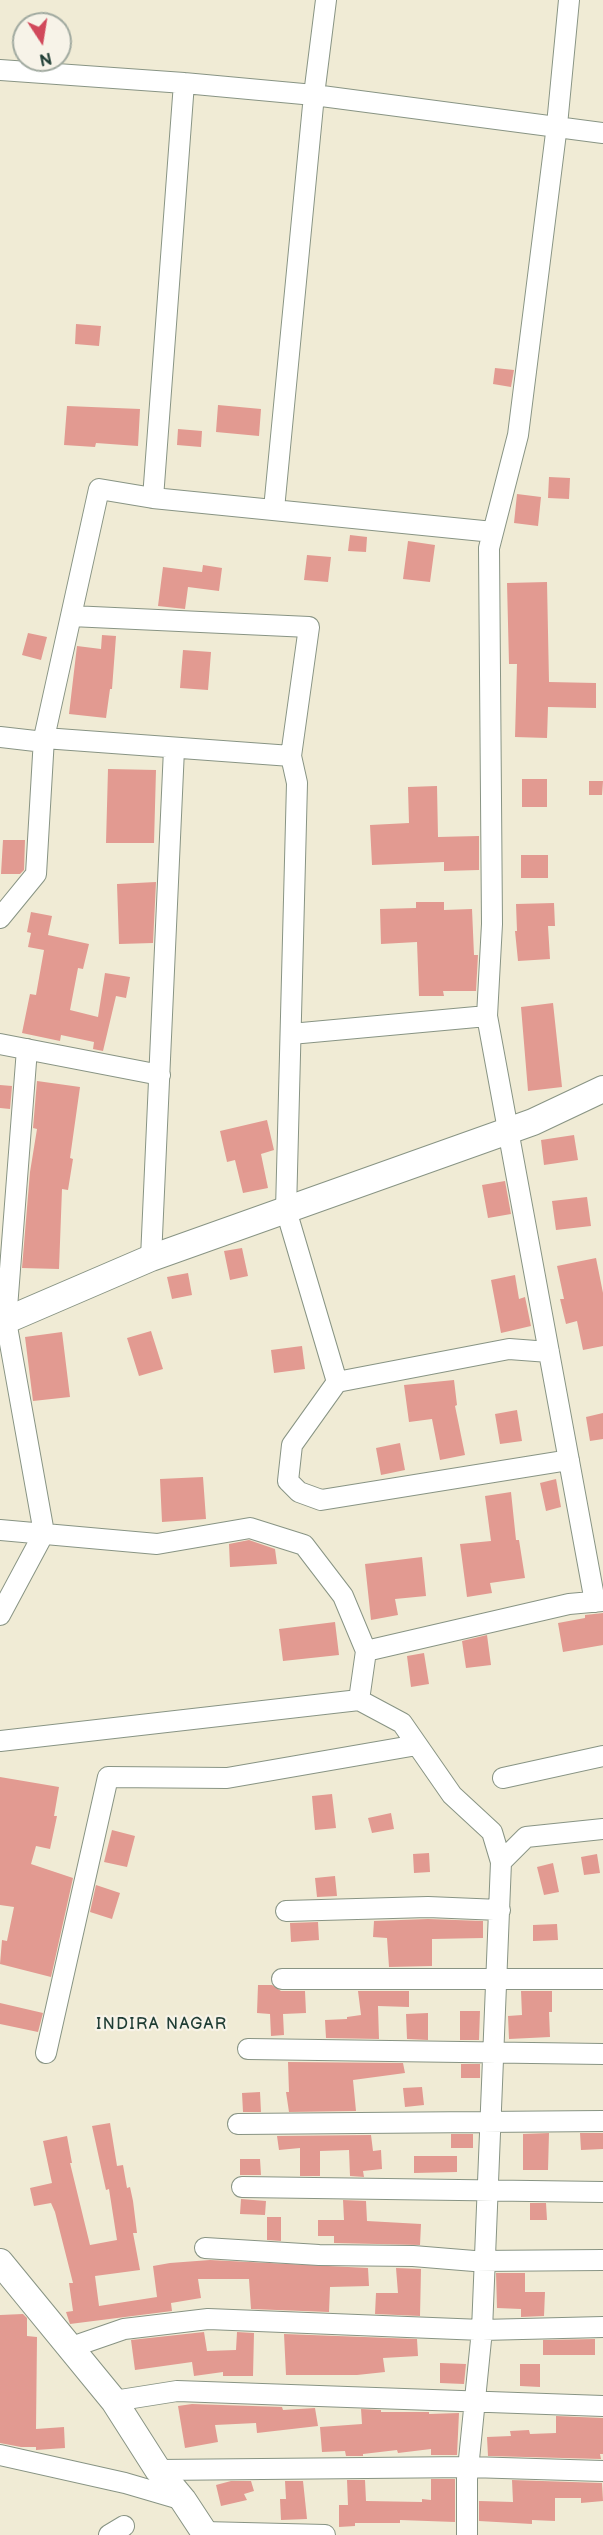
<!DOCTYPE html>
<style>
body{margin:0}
#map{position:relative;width:603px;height:2535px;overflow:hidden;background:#f0ebd5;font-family:"Balsamiq Sans",sans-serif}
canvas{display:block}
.north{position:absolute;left:12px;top:12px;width:60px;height:60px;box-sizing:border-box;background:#f7f3e8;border:2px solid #a1aaa0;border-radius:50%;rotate:168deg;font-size:16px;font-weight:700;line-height:24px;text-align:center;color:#1f3d34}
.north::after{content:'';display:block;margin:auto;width:21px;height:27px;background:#d1495b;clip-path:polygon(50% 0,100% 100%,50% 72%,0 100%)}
</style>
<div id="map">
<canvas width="603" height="2535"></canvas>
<div class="north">N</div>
</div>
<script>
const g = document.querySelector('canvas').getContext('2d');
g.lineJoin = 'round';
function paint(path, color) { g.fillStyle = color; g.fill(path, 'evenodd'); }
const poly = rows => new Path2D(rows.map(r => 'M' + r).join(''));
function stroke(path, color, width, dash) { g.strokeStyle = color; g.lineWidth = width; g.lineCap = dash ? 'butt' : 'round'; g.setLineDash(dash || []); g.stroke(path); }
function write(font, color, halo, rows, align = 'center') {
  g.font = font + ' "Balsamiq Sans",sans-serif'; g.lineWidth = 4.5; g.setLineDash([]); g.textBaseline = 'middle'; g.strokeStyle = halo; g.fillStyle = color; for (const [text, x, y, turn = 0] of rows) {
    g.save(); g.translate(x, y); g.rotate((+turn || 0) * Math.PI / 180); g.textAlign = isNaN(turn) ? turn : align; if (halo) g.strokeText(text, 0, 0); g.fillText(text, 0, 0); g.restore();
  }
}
const building = poly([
 [76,324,101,326,99,346,75,344],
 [495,368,514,370,511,387,493,384],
 [218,405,261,409,259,436,216,432],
 [67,406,140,409,138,446,96,443,95,447,64,445],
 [178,429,202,431,201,447,177,445],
 [549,477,570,478,569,499,548,498],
 [517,494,541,497,538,526,514,523],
 [350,535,367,537,366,552,348,551],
 [408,541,435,545,430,582,403,579],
 [307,555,331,557,328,582,304,580],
 [203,565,222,568,219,591,188,587,185,609,158,606,163,567,202,572],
 [547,582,549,682,596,683,596,708,548,707,547,738,515,737,517,664,509,664,507,583],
 [28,633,47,637,41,660,22,655],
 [102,635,116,636,112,689,110,689,106,718,69,714,77,646,101,649],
 [183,650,211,652,208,690,180,688],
 [108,769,156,770,154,843,106,843],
 [522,779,547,779,547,807,522,807],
 [589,781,603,781,602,795,589,795],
 [437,786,438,837,479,836,479,870,444,871,444,862,372,865,370,825,409,823,408,787],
 [3,840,25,840,24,870,20,874,1,874],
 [521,855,548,855,548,878,521,878],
 [156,882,153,943,119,944,117,884],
 [416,902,444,902,444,910,472,909,474,955,478,955,476,991,443,991,444,996,419,996,417,942,381,944,380,909,416,908],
 [554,903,555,926,548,926,550,959,518,961,515,931,517,931,516,904],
 [31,912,52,916,48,935,89,944,83,969,78,968,70,1010,98,1017,105,973,130,977,126,998,116,996,103,1051,93,1049,94,1042,61,1035,60,1041,22,1033,30,994,36,995,44,950,28,947,31,933,27,932],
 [553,1003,562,1087,528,1091,521,1007],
 [37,1081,80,1087,70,1158,73,1159,68,1190,62,1189,59,1269,22,1268,30,1172,37,1129,33,1128],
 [0,1085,12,1086,10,1109,0,1108],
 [267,1120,274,1150,261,1154,268,1188,243,1193,235,1160,227,1162,220,1131],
 [574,1135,578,1160,544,1165,541,1140],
 [505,1181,511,1214,488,1218,482,1185],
 [587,1197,591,1226,556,1230,552,1201],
 [242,1248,248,1276,230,1280,224,1251],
 [596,1258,603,1293,603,1346,583,1350,577,1321,566,1324,560,1299,564,1299,557,1266],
 [188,1273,192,1295,172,1299,167,1277],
 [515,1275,519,1299,525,1297,531,1326,501,1333,491,1280],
 [151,1331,163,1369,139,1376,127,1338],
 [62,1332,70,1397,33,1401,25,1337],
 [302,1346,305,1369,274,1373,271,1350],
 [454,1380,457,1405,455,1406,465,1455,440,1460,432,1419,409,1422,404,1385],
 [517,1410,522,1441,500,1444,495,1414],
 [603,1413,603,1439,590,1441,586,1417],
 [400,1443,405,1470,381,1475,376,1448],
 [203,1477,206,1519,162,1522,160,1479],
 [556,1479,561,1507,546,1511,540,1483],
 [511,1492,516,1540,519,1540,525,1578,490,1583,492,1593,467,1597,460,1544,491,1541,485,1496],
 [249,1540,275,1549,277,1564,230,1567,229,1544],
 [422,1557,426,1596,395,1599,398,1615,371,1620,365,1564],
 [603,1613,603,1645,563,1652,558,1623,585,1618,585,1615],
 [335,1622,339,1655,283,1661,279,1629],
 [487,1635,491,1665,466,1668,462,1641],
 [424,1653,429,1684,411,1687,407,1656],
 [0,1777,59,1787,54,1816,57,1816,50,1849,36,1846,31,1864,73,1878,51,1977,0,1964,2,1940,7,1941,14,1907,0,1905],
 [332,1794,336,1828,315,1830,312,1796],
 [391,1813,394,1829,372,1833,368,1818],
 [112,1830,135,1836,127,1867,104,1862],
 [429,1853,430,1872,414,1873,413,1854],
 [597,1854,600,1873,584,1875,581,1857],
 [553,1863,559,1892,544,1895,537,1867],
 [335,1876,337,1896,317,1897,315,1878],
 [96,1885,120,1893,112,1919,90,1912],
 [428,1919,483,1921,483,1938,432,1939,432,1966,389,1967,387,1938,373,1937,374,1921],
 [318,1922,319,1940,291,1942,290,1923],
 [557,1924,558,1940,533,1941,533,1925],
 [258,1985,272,1985,281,1991,305,1991,306,2013,283,2014,284,2035,271,2036,270,2014,257,2013],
 [358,1991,409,1991,409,2007,378,2006,379,2039,326,2038,325,2020,347,2019,347,2017,361,2015],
 [521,1991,552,1991,552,2012,549,2012,550,2037,509,2039,508,2016,522,2015],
 [0,2003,43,2013,38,2032,0,2024],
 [460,2011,480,2011,479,2040,460,2040],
 [428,2013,428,2040,407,2039,406,2014],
 [288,2062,403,2063,405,2073,353,2080,356,2111,289,2112,286,2092,289,2092],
 [461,2064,480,2064,480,2078,461,2078],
 [422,2087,424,2105,405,2107,403,2088],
 [260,2092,261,2112,243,2112,242,2093],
 [110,2123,117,2166,123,2165,127,2188,130,2187,133,2201,137,2233,133,2233,140,2270,95,2276,99,2306,157,2297,153,2266,170,2263,210,2260,368,2268,369,2286,330,2287,329,2312,251,2309,249,2279,198,2279,201,2298,171,2303,172,2311,70,2324,66,2312,73,2311,69,2283,73,2283,55,2212,51,2203,34,2206,30,2188,52,2183,43,2141,67,2136,72,2163,70,2163,90,2245,117,2240,109,2189,106,2190,92,2126],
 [549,2133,548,2170,523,2170,523,2134],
 [580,2133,603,2133,603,2149,581,2150],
 [451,2134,473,2134,473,2148,451,2148],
 [371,2135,373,2151,381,2150,382,2169,363,2171,364,2177,350,2176,349,2150,320,2151,320,2176,300,2176,300,2148,279,2150,277,2136],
 [414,2156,457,2156,457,2172,414,2173],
 [240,2159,260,2159,261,2175,240,2175],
 [241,2199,266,2201,265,2215,240,2214],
 [343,2200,366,2201,367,2221,421,2224,420,2245,334,2243,334,2236,318,2236,318,2220,344,2220],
 [530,2203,546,2203,547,2220,530,2220],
 [267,2217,281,2217,281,2241,267,2240],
 [396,2268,421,2269,420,2316,375,2314,376,2293,398,2293],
 [496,2273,525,2273,525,2292,545,2292,544,2316,521,2317,521,2309,497,2308],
 [23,2314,27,2318,27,2336,37,2337,36,2429,64,2427,65,2448,36,2450,36,2447,21,2447,0,2443,0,2315],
 [204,2332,207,2351,236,2350,237,2332,254,2333,253,2376,223,2376,223,2372,194,2376,192,2362,135,2370,131,2340],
 [284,2334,417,2339,418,2356,383,2358,385,2372,357,2375,286,2375],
 [595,2339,595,2355,543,2355,543,2340],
 [440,2363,466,2364,464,2384,440,2383],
 [520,2364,540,2364,540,2387,520,2386],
 [192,2404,282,2407,283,2410,315,2408,318,2426,257,2433,256,2423,215,2425,218,2442,185,2448,178,2406],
 [361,2409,381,2410,381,2412,429,2412,429,2414,459,2413,457,2455,431,2455,431,2449,398,2453,397,2450,363,2454,363,2456,346,2456,345,2451,322,2452,320,2427,362,2424],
 [556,2416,603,2418,603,2454,600,2454,601,2459,488,2456,487,2437,511,2436,510,2431,529,2430,530,2434,556,2433],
 [431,2479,455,2479,455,2522,400,2520,400,2523,355,2523,355,2526,339,2527,339,2505,348,2505,347,2480,365,2480,366,2501,422,2502,422,2499,431,2500],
 [512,2480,602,2483,603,2501,581,2503,581,2498,555,2498,555,2521,532,2520,532,2524,479,2521,479,2501,513,2502],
 [231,2481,251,2481,254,2491,244,2494,247,2500,221,2506,216,2485],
 [285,2481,303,2481,307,2519,281,2520,280,2499,286,2499]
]);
const minor = poly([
 [569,0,557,125,518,435,489,548,492,924,487,1016,595,1602],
 [0,70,184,83,314,95,603,133],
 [153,498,184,83],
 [274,509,314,95,326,0],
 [71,616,309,627,291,756,297,783,286,1210,337,1382],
 [0,737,44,742],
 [44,738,291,756],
 [0,918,36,874,44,738,99,489,153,498,493,532],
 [291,1034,487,1016],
 [0,1044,160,1075],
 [151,1258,174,749],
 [549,1352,509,1349,337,1382,292,1445,288,1481,299,1492,321,1500,569,1460],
 [0,1530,157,1544,250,1528,304,1545,343,1596,366,1651,569,1604,603,1601],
 [0,1615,44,1533,6,1321,27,1049],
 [366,1651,359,1700,402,1723,452,1795,492,1832,501,1862,482,2330,467,2479,467,2535],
 [0,1741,359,1700],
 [503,1778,603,1756],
 [501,1862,526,1837,603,1829],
 [286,1911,428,1907,500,1910],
 [282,1979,603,1979],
 [248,2049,603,2054],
 [46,2053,108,1777,227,1778,417,1745],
 [238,2124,603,2121],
 [242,2187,603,2192],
 [205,2248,319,2255,413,2256,474,2261,603,2260],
 [69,2348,124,2329,208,2319,482,2330,603,2327],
 [114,2401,177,2391,603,2406],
 [0,2455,125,2483,183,2500],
 [158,2470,469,2467,603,2471],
 [204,2532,325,2535],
 [109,2535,124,2526]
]);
const tertiary = poly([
 [0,1323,151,1258,533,1122,603,1089],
 [0,2262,114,2401,158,2470,183,2500,206,2535]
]);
const neighbourhoodNames = [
 ["INDIRA NAGAR",162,2025]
];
paint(building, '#e29a91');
stroke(minor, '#889484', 22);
stroke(tertiary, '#889484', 28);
stroke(minor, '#fff', 20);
stroke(tertiary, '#fff', 26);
g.letterSpacing = '1.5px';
write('16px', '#1f3d34', '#f7f3e8', neighbourhoodNames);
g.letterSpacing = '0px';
</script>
